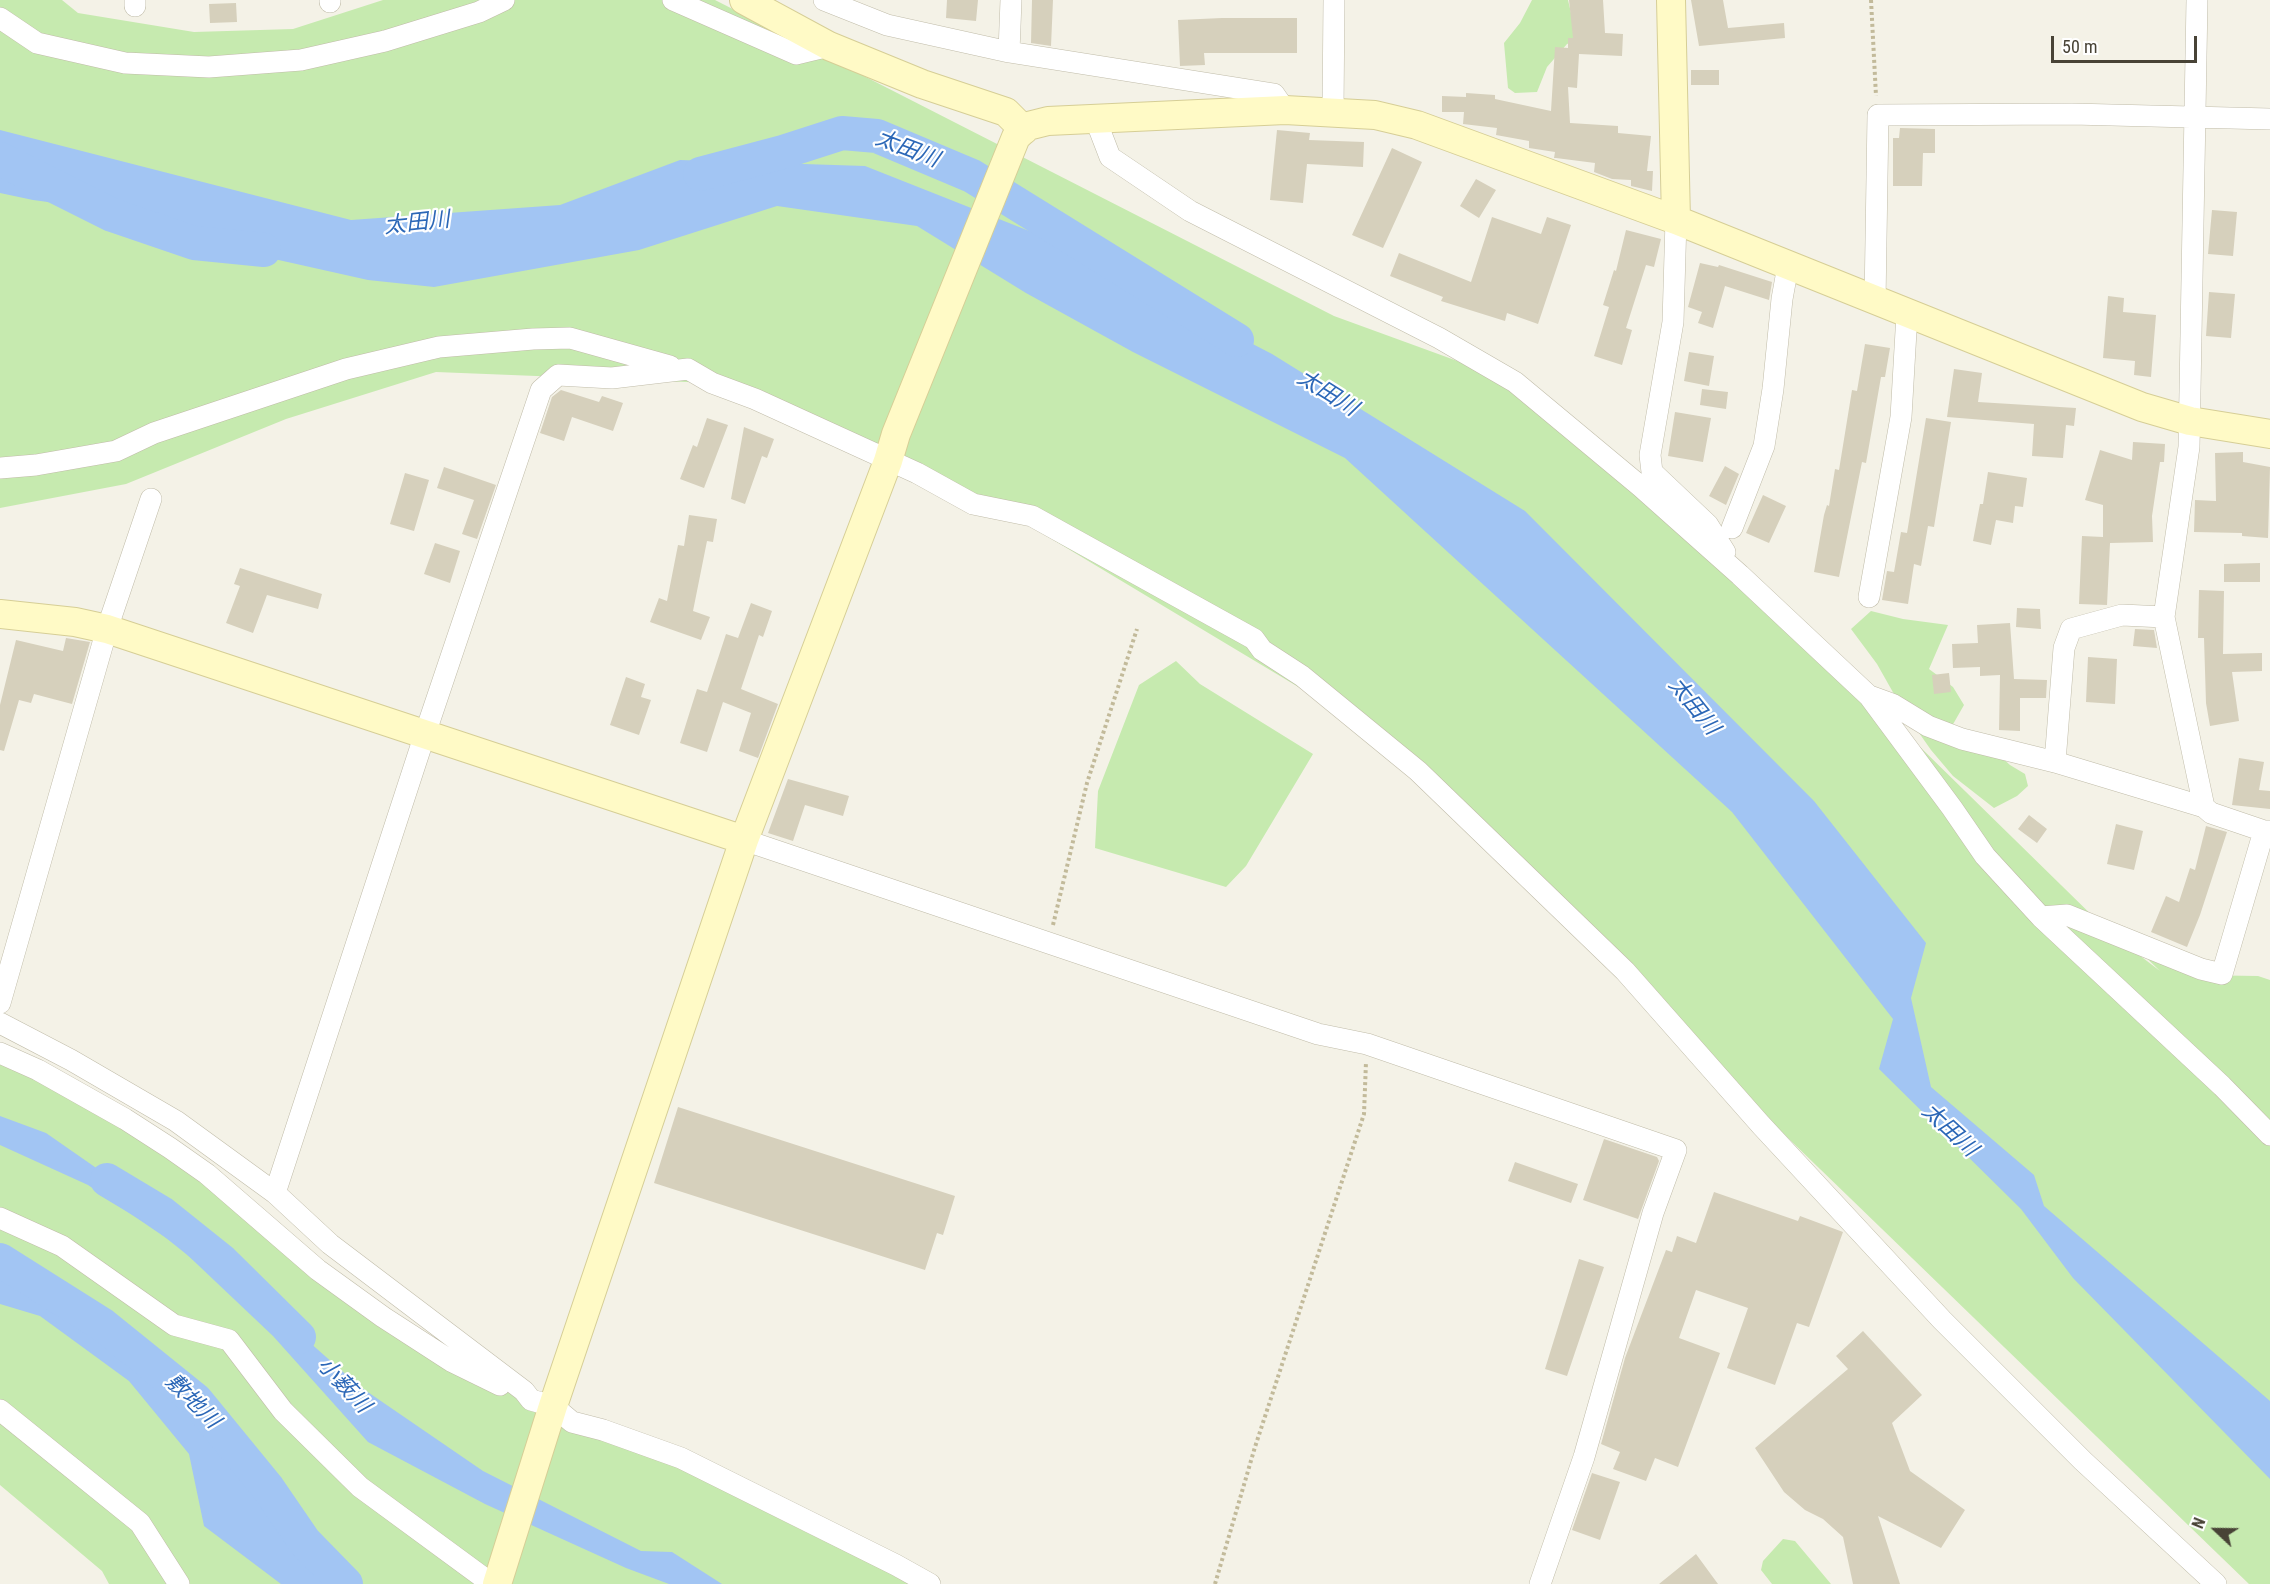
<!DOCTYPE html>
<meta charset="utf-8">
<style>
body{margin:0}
#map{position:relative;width:2270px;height:1584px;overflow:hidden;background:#f4f2e7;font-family:"Roboto Condensed",sans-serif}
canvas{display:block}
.north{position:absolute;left:2186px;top:1500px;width:60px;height:60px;-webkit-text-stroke:4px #fff;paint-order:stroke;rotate:292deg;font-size:16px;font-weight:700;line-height:24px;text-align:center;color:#484336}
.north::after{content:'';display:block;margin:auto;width:21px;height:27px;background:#484336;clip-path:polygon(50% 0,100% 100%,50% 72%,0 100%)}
.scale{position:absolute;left:2051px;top:36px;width:146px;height:27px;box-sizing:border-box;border:3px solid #484336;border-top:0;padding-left:8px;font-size:18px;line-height:21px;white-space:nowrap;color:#484336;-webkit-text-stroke:4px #fff;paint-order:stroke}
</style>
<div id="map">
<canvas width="2270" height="1584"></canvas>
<div class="north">N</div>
<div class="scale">50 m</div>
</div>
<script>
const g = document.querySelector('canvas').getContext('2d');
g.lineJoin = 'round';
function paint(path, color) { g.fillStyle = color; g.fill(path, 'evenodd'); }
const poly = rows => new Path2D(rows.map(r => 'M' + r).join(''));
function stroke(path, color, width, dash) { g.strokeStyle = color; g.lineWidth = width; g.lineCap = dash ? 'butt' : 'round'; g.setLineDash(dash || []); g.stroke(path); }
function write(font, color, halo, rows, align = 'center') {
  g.font = font + ' "Roboto Condensed","Noto Sans JP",sans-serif'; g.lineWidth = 4.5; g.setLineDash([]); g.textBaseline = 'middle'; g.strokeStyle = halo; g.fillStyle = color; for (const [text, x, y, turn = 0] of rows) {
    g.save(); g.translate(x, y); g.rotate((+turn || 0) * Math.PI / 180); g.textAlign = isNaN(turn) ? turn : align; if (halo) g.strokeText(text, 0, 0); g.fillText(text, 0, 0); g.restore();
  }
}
const green = poly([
 [0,0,62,0,78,13,194,32,293,29,383,0,715,0,1334,316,1515,382,1822,651,2109,932,2160,971,2128,940,2194,975,2258,976,2270,980,2270,1584,2249,1584,1360,724,985,499,712,383,436,372,286,419,126,484,0,508],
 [1532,0,1568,0,1572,17,1591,35,1567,44,1547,67,1537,92,1515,93,1508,88,1504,43,1520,23],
 [1871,611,1903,619,1948,625,1929,669,1953,687,1964,705,1952,726,1989,746,2010,765,2025,774,2028,786,2017,796,1994,808,1953,776,1931,750,1903,710,1877,664,1851,629],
 [1176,661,1200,684,1313,754,1246,866,1226,887,1095,848,1098,791,1139,685],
 [0,1057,203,1171,360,1300,553,1406,935,1584,109,1584,102,1571,0,1485],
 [1783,1539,1795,1541,1831,1584,1772,1584,1761,1570,1763,1561]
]);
const water = poly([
 [0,130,351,220,560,205,680,160,865,166,1052,240,1272,354,1525,511,1814,801,1926,943,1911,998,1931,1087,2034,1175,2044,1206,2270,1401,2270,1479,2073,1278,2021,1209,1879,1069,1893,1019,1732,812,1345,458,1133,352,1026,293,917,226,777,206,639,250,434,287,368,280,216,246,100,209,33,200,0,193],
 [0,1116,46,1133,148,1204,266,1304,359,1386,483,1471,641,1551,672,1552,722,1584,669,1584,626,1568,485,1504,368,1442,273,1336,178,1246,88,1185,0,1145],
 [0,1261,73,1306,133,1339,210,1416,312,1550,355,1584,281,1584,204,1526,189,1454,129,1381,40,1316,0,1304]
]);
const river = poly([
 [0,159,112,215,194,243,264,250],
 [700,174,783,152,842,133,877,136,972,176,1237,340],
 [107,1180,162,1213,222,1261,299,1337],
 [0,1260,103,1325,196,1400,268,1488,305,1542,346,1584]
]);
const building = poly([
 [947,0,978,0,976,21,946,18],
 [1032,0,1053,0,1051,46,1031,43],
 [1569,0,1603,0,1605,33,1623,34,1622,56,1579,54,1577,88,1568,87,1570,123,1618,126,1618,133,1651,136,1647,171,1653,171,1652,191,1631,186,1631,180,1612,179,1594,172,1595,163,1556,158,1554,158,1555,152,1529,148,1529,141,1496,135,1497,128,1463,124,1464,112,1442,112,1442,96,1466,97,1466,93,1495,95,1495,99,1551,111,1555,47,1568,48,1568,38,1573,38],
 [1691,0,1723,0,1728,28,1784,23,1785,38,1699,46],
 [236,3,237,22,210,23,209,4],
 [1222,18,1297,18,1297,53,1204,53,1205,65,1180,66,1178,20],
 [1691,70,1719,70,1719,85,1691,85],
 [1900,128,1935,129,1935,153,1923,153,1922,186,1893,186,1893,138,1899,138],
 [1277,130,1310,133,1309,140,1364,142,1363,167,1307,164,1303,203,1270,200],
 [1392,148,1422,162,1383,248,1352,235],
 [1476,179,1496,190,1479,218,1460,206],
 [2212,210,2237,212,2233,256,2208,254],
 [1492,217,1541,234,1547,217,1571,225,1538,324,1507,313,1505,321,1441,301,1443,297,1390,276,1399,253,1471,282],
 [1626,230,1661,239,1654,267,1646,265,1626,328,1632,330,1622,365,1594,356,1609,307,1603,305,1614,270,1616,271],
 [1700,263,1718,267,1719,265,1772,282,1769,300,1725,286,1713,328,1698,323,1702,312,1688,307],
 [2209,292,2235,294,2231,338,2206,336],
 [2108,296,2124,298,2123,312,2156,315,2151,377,2134,375,2135,361,2103,358],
 [1865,344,1890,348,1885,377,1881,377,1866,463,1862,462,1839,577,1814,572,1824,515,1827,505,1829,506,1835,469,1839,470,1852,390,1857,391],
 [1689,352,1714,356,1709,386,1684,381],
 [1954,369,1982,373,1978,402,2076,408,2074,426,2066,425,2063,458,2032,456,2034,424,1947,417],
 [1702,389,1728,392,1726,409,1700,405],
 [561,390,599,402,602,396,623,403,613,431,572,417,564,441,540,433,552,397],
 [1675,412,1711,418,1703,462,1668,456],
 [707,418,728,425,704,488,680,479,693,445,697,447],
 [1926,418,1951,422,1934,527,1928,526,1921,566,1914,564,1908,604,1882,600,1887,571,1894,572,1901,532,1907,533],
 [744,427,774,439,767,458,762,456,745,504,731,499],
 [2133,442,2165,444,2164,462,2160,462,2152,516,2153,542,2110,543,2107,605,2079,604,2082,536,2103,537,2103,505,2085,500,2100,450,2132,460],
 [2243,452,2243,462,2270,467,2268,538,2242,536,2242,533,2194,532,2195,500,2216,501,2215,453],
 [1725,466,1739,474,1726,505,1709,496],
 [444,467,496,485,477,539,462,534,474,500,437,488],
 [1988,472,2027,478,2023,507,2015,506,2013,523,1996,520,1991,545,1973,541,1980,504,1983,504],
 [405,473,429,480,414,531,390,524],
 [1763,495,1786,506,1769,543,1746,533],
 [689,515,717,519,713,542,707,541,693,611,710,617,701,640,650,622,659,598,667,601,678,545,684,546],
 [435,543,460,551,450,583,424,574],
 [2260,563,2260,582,2224,582,2224,564],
 [240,568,322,594,318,609,267,595,253,633,226,623,240,586,234,584],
 [2199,590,2224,591,2223,654,2262,653,2262,671,2232,672,2239,721,2210,726,2206,703,2204,638,2198,638],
 [751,603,772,611,763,637,759,635,741,689,778,704,758,758,739,751,751,713,723,702,707,752,680,743,697,689,707,692,726,634,738,638],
 [2017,608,2040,609,2041,629,2016,627],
 [2010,623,2014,679,2047,680,2046,698,2020,698,2020,731,1999,730,2000,675,1980,676,1980,667,1953,668,1952,644,1978,643,1977,625],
 [2135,629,2154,630,2157,648,2133,646],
 [66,638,90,642,72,704,34,694,31,703,19,700,4,751,0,750,0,705,16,640,63,651],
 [2088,657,2117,659,2115,704,2086,702],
 [1949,673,1951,692,1934,694,1932,675],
 [626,677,645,684,641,697,651,700,639,735,610,725],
 [2239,758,2264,762,2259,790,2270,791,2270,809,2232,805],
 [788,779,849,796,843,816,805,805,793,841,768,833],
 [2029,815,2047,829,2037,843,2018,829],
 [2116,824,2143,831,2134,870,2107,864],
 [2206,826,2227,832,2200,915,2187,947,2151,932,2166,896,2179,902,2190,868,2195,870],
 [678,1107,955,1196,943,1235,937,1233,925,1270,654,1183],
 [1604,1139,1657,1157,1659,1161,1638,1219,1583,1200],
 [1515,1162,1578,1184,1571,1203,1508,1181],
 [1714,1192,1798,1221,1800,1216,1843,1232,1809,1327,1797,1323,1775,1385,1727,1368,1748,1308,1696,1290,1679,1338,1720,1353,1678,1467,1655,1458,1646,1481,1613,1469,1620,1452,1601,1444,1625,1358,1666,1250,1672,1252,1677,1236,1696,1243],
 [1579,1259,1604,1267,1567,1376,1545,1369],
 [1863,1331,1922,1395,1892,1423,1910,1471,1965,1510,1941,1548,1878,1516,1900,1584,1853,1584,1843,1537,1823,1519,1805,1510,1784,1492,1755,1448,1848,1369,1836,1356],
 [1592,1473,1620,1482,1600,1540,1572,1530],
 [1696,1554,1718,1584,1659,1584]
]);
const path = poly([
 [1871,0,1876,96],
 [1053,925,1087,783,1137,629],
 [1215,1584,1255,1447,1364,1114,1366,1062]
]);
const street = poly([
 [673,0,796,54,829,46],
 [824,0,887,25,1009,52,1274,94,1285,110],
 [2197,0,2189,447,2164,617,2204,807],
 [330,2,330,0],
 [135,6,135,0],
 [0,18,37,43,125,63,209,67,301,60,385,41,479,12,504,0],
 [1009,52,1011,0],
 [1333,111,1334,0],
 [1095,118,1110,157,1190,211,1439,338,1515,382,1640,486,1740,575,1869,696,1952,808,1985,856,2041,917,2222,1086,2270,1135],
 [1676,220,1673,322,1650,455,1652,472,1708,525,1725,552],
 [1875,302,1878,115,2072,114,2270,119],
 [0,468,36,465,116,451,154,433,346,369,439,347,533,339,570,338,670,366],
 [1732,528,1764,446,1773,389,1782,299,1788,266],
 [1869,597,1901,417,1907,314],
 [1870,696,1892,704,1928,726,1962,739,2055,762,2204,807,2211,813,2264,831,2270,831],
 [2055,762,2064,648,2071,629,2122,615,2164,617],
 [744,840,1318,1034,1367,1044,1676,1150,1653,1213,1584,1457,1540,1584],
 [2041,917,2067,915,2201,969,2222,974,2264,831],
 [0,1003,107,629,151,499],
 [0,1023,71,1060,176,1121,275,1193,330,1244,524,1391,531,1400,553,1406,572,1422,603,1430,681,1458,896,1565,930,1584],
 [0,1053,38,1070,125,1119,170,1148,207,1174,318,1270,383,1317,451,1361,500,1385],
 [275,1193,425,734,541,390,558,375,612,378,688,369,712,383,755,399,917,473,973,504,1032,516,1254,639,1262,650,1302,676,1418,771,1625,971,1761,1125,1942,1320,2083,1461,2216,1584],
 [0,1218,62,1246,174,1325,229,1340,283,1411,360,1487,492,1584],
 [0,1410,140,1523,179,1584]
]);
const secondary = poly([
 [744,0,829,46,922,84,1006,112,1024,130],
 [1671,0,1676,220],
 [0,614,75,622,107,629,744,840],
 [497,1584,553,1406,744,840,888,461,896,434,1016,137,1028,126,1048,121,1285,110,1375,115,1417,125,1676,220,2142,407,2190,421,2270,434]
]);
const waterNames = [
 ["太田川",907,150,21],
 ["太田川",417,224,-6],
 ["太田川",1327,394,32],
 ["太田川",1693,707,51],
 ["太田川",1949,1131,43],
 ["小薮川",343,1386,47],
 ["敷地川",192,1402,45]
];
paint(green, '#c6eaaf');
paint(water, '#a2c5f3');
stroke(river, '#a2c5f3', 34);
paint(building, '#d6d0bc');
stroke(street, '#c0bca9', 22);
stroke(secondary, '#d6ce96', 30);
stroke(path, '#c2ba9a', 4, [3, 3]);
stroke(street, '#fff', 21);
stroke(secondary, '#fffac6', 28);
write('italic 22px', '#2b67b7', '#fff', waterNames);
</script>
